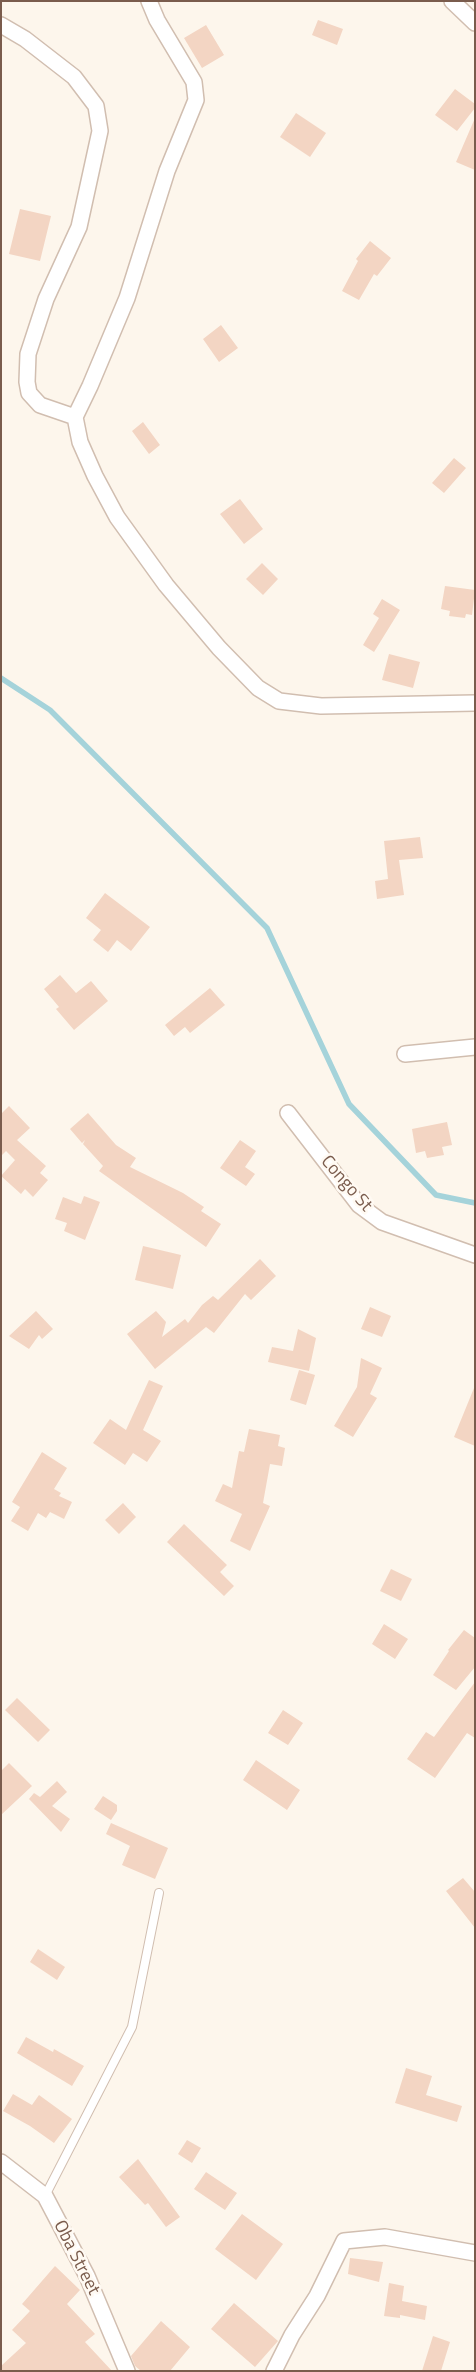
<!DOCTYPE html>
<style>
body{margin:0}
#map{position:relative;width:476px;height:2372px;overflow:hidden;background:#fdf6ec;font-family:"Titillium Web",sans-serif}
canvas{display:block}
.frame{position:absolute;inset:0;border:2px solid #7a5c4d;pointer-events:none}
</style>
<div id="map">
<canvas width="476" height="2372"></canvas>
<div class="frame"></div>
</div>
<script>
const g = document.querySelector('canvas').getContext('2d');
g.lineJoin = 'round';
const poly = rows => new Path2D(rows.map(r => 'M' + r).join(''));
function stroke(path, color, width, dash) { g.strokeStyle = color; g.lineWidth = width; g.lineCap = dash ? 'butt' : 'round'; g.setLineDash(dash || []); g.stroke(path); }
function paint(path, color) { g.fillStyle = color; g.fill(path, 'evenodd'); }
function write(font, color, halo, rows, align = 'center') {
  g.font = font + ' "Titillium Web",sans-serif'; g.lineWidth = 5; g.setLineDash([]); g.textBaseline = 'middle'; g.strokeStyle = halo; g.fillStyle = color; for (const [text, x, y, turn = 0] of rows) {
    g.save(); g.translate(x, y); g.rotate((+turn || 0) * Math.PI / 180); g.textAlign = isNaN(turn) ? turn : align; if (halo) g.strokeText(text, 0, 0); g.fillText(text, 0, 0); g.restore();
  }
}
const stream = poly([
 [1,678,50,710,267,928,349,1104,436,1195,475,1203]
]);
const building = poly([
 [318,20,343,29,337,45,312,35],
 [206,25,224,55,202,68,184,38],
 [455,89,475,104,475,108,457,131,435,115],
 [296,113,326,133,310,157,280,137],
 [475,118,475,170,456,162],
 [20,209,51,216,40,261,9,254],
 [370,241,391,258,377,276,374,274,359,300,342,291,358,261,356,259],
 [221,325,238,348,219,362,203,339],
 [143,422,160,445,149,454,132,431],
 [454,458,466,468,444,493,432,483],
 [240,499,263,529,244,544,220,514],
 [262,563,278,579,263,595,246,579],
 [445,586,475,590,472,615,466,614,465,618,449,616,450,611,441,609],
 [382,599,400,610,374,652,363,645,379,618,373,614],
 [389,654,420,662,413,688,382,680],
 [420,837,423,858,399,860,404,895,377,899,375,881,388,879,384,841],
 [105,893,150,927,131,951,117,940,108,952,93,940,101,930,86,918],
 [60,975,76,993,91,981,108,1001,74,1030,56,1009,59,1007,44,989],
 [210,988,225,1005,190,1033,185,1027,174,1036,165,1025],
 [9,1106,30,1128,17,1140,46,1166,40,1173,48,1180,33,1197,25,1189,21,1194,1,1176,15,1160,6,1151,1,1156,1,1114],
 [88,1113,116,1145,136,1158,130,1167,183,1193,204,1207,201,1211,221,1224,206,1247,99,1171,103,1166,83,1144,85,1140,82,1143,70,1129],
 [447,1122,452,1145,442,1147,444,1155,427,1158,425,1151,416,1153,412,1129],
 [240,1140,256,1151,245,1167,255,1174,246,1186,220,1168],
 [84,1196,100,1202,85,1240,64,1231,67,1223,55,1219,63,1197,81,1204],
 [143,1246,181,1255,173,1289,135,1280],
 [260,1259,276,1276,251,1300,245,1294,214,1333,206,1327,155,1369,127,1334,156,1311,166,1322,162,1337,185,1319,188,1323,202,1305,213,1296,218,1300],
 [370,1307,391,1316,382,1337,361,1329],
 [36,1311,53,1329,42,1339,39,1335,29,1349,9,1336],
 [298,1329,316,1338,309,1371,268,1362,272,1347,293,1351],
 [361,1358,382,1368,370,1394,377,1398,353,1437,334,1426,357,1387],
 [299,1370,315,1375,306,1405,290,1400],
 [149,1380,163,1386,143,1430,161,1441,147,1462,133,1453,125,1465,93,1443,110,1419,126,1430],
 [474,1388,475,1388,475,1446,454,1437],
 [249,1429,280,1435,278,1446,285,1448,282,1466,270,1464,263,1503,270,1506,250,1551,230,1541,242,1514,215,1501,223,1484,232,1488,239,1451,244,1452],
 [42,1452,67,1468,54,1489,61,1493,59,1496,72,1502,64,1519,50,1512,46,1518,38,1513,28,1531,11,1521,20,1507,12,1502],
 [123,1503,136,1517,119,1534,105,1520],
 [184,1524,227,1565,220,1572,234,1586,224,1596,167,1542],
 [391,1569,412,1579,401,1601,380,1591],
 [384,1624,408,1639,395,1659,372,1644],
 [464,1630,475,1638,475,1667,456,1690,433,1675,449,1651,448,1650],
 [475,1682,475,1738,467,1733,435,1778,407,1759,426,1732,434,1737],
 [17,1698,50,1730,38,1742,5,1710],
 [283,1710,303,1723,288,1745,268,1733],
 [256,1760,300,1790,287,1810,243,1780],
 [9,1763,32,1786,1,1815,1,1771],
 [57,1781,67,1792,52,1806,70,1819,61,1832,29,1799,34,1793,40,1797],
 [103,1796,117,1805,117,1811,111,1820,94,1809],
 [111,1823,168,1848,155,1879,122,1865,130,1846,106,1834],
 [463,1878,475,1892,475,1928,446,1891],
 [38,1949,65,1967,57,1980,30,1962],
 [26,2037,53,2052,54,2049,84,2066,72,2086,17,2053],
 [406,2068,432,2076,426,2095,462,2106,457,2122,395,2103],
 [13,2094,32,2105,39,2095,72,2119,54,2143,30,2126,3,2111],
 [187,2140,201,2148,192,2163,178,2154],
 [138,2159,180,2217,166,2227,148,2203,145,2205,119,2177],
 [206,2172,237,2193,225,2210,194,2189],
 [242,2214,283,2244,256,2280,215,2249],
 [350,2258,383,2262,379,2282,348,2274],
 [55,2266,80,2290,67,2304,95,2334,85,2342,112,2371,1,2371,1,2366,26,2343,12,2330,30,2311,22,2304],
 [389,2283,404,2286,402,2301,427,2306,425,2320,400,2315,400,2318,384,2316],
 [234,2303,278,2341,255,2367,211,2329],
 [161,2321,190,2347,170,2371,141,2371,135,2366,131,2356],
 [433,2336,450,2342,441,2371,422,2371]
]);
const service = poly([
 [45,2196,132,2027,159,1893]
]);
const minor = poly([
 [149,1,157,20,194,82,196,100,167,171,127,298,90,386,75,417,80,442,95,476,117,517,166,585,219,648,258,688,279,701,321,706,475,703],
 [452,1,475,23],
 [1,25,25,39,74,77,96,106,100,131,79,227,46,299,28,354,27,382,29,393,40,405,75,417],
 [405,1054,475,1047],
 [288,1113,359,1205,382,1222,475,1255],
 [1,2162,45,2196,87,2276,127,2371],
 [274,2371,292,2335,317,2296,344,2241,385,2237,475,2253]
]);
const streetNames = [
 ["Congo St",346,1184,49],
 ["Oba Street",76,2258,63]
];
stroke(stream, '#a5d3da', 5.5);
paint(building, '#f3d5c3');
stroke(service, '#d1beb0', 10);
stroke(minor, '#d1beb0', 18);
stroke(service, '#fff', 8);
stroke(minor, '#fff', 15);
write('18px', '#7a5c4d', '#fffaf3', streetNames);
</script>
